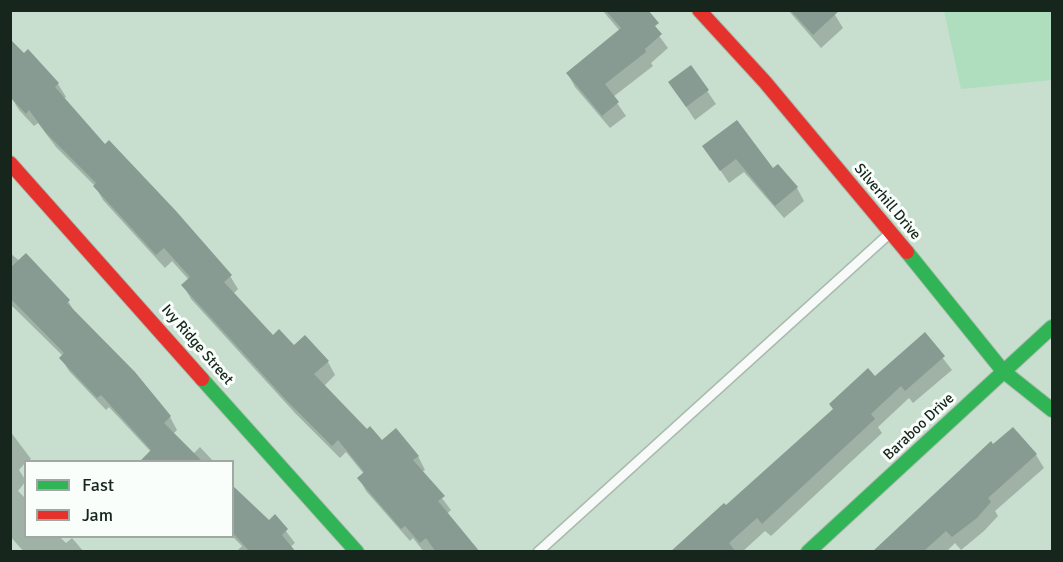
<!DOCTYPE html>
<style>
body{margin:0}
#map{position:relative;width:1063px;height:562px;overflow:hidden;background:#c8dfcf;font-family:Signika,sans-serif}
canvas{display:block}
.frame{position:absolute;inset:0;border:12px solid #16261c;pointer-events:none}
.legend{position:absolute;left:24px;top:460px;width:210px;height:78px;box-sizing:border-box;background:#fafefb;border:2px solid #9fa8a2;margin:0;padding:8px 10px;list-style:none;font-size:18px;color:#16261c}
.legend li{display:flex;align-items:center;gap:12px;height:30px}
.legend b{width:30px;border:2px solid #9fa8a2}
</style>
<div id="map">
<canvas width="1063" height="562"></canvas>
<div class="frame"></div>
<ul class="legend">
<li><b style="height:8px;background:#30b455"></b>Fast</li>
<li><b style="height:8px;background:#e5322d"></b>Jam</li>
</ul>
</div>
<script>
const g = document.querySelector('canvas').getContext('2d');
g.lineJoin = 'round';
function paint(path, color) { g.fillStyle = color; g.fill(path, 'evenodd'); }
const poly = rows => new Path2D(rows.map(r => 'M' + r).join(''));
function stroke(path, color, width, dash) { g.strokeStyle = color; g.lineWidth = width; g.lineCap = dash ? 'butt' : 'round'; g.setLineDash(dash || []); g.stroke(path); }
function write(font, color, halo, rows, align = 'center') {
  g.font = font + ' Signika,sans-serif'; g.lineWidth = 6; g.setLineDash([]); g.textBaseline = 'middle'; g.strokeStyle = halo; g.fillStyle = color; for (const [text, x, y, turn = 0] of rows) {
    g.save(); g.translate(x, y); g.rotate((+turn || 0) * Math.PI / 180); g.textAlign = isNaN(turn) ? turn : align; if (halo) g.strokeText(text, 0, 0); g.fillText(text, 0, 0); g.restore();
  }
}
const green = poly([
 [944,11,1052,11,1052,80,961,89]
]);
const shadow = poly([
 [602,10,640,10,668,48,651,63,653,66,613,97,626,116,610,128,575,87,568,74,620,31],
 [788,10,832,10,843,28,821,48],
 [691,67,716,104,695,120,670,83],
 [58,84,66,97,63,99,105,146,230,276,238,289,233,294,273,337,328,362,335,375,324,386,367,431,382,442,418,456,425,470,422,472,451,510,447,514,478,552,424,552,413,538,410,541,366,491,359,478,364,474,346,452,340,458,295,413,191,299,183,285,189,280,172,261,165,268,103,200,95,186,56,147,38,123,34,126,19,110,11,97],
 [704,146,772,170,797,188,804,201,784,218,744,172,729,183],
 [10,253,68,301,76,314,170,417,177,430,173,434,193,454,200,447,214,462,151,462,151,452,109,407,106,410,69,371,61,358,63,356,10,304],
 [925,335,952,370,913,403,909,398,878,427,882,433,771,536,765,531,742,552,674,552],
 [1012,429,1036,455,1044,468,995,511,998,516,984,531,961,550,955,543,946,552,879,552],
 [10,431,31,459,26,462,19,470,26,481,18,491,26,499,26,536,59,536,66,543,72,538,84,552,24,552,10,536],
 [232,487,269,522,275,517,295,543,290,547,293,552,236,552,242,546,232,536]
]);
const building = poly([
 [605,10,648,10,659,23,655,26,662,34,645,49,646,52,605,84,619,102,602,116,566,73,621,28],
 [790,10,840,10,813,35],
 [10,39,24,53,28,49,59,83,55,87,105,144,109,140,176,211,232,275,224,282,273,335,279,329,294,345,305,335,329,361,314,374,367,429,370,426,382,440,396,428,419,456,413,460,445,496,438,501,480,552,436,552,426,538,420,543,405,526,401,529,357,478,364,472,338,440,332,446,286,400,181,285,190,277,164,248,156,255,93,186,96,183,46,133,29,110,26,114,10,97],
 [691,65,709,90,686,107,668,82],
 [737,120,773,168,778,164,798,187,775,206,736,159,720,171,702,146],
 [26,253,70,300,67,303,135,372,171,416,164,423,203,462,139,462,151,450,101,395,97,398,59,358,64,353,10,298,10,268],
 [925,332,945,356,905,391,901,386,871,414,875,419,762,524,757,518,729,543,736,552,670,552,724,503,726,505,833,409,829,404,868,368,875,376],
 [1013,427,1037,454,988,498,991,502,977,518,952,537,946,531,923,552,872,552,991,441,993,444],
 [232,485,269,520,275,514,288,529,282,535,296,552,250,552,232,532]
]);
const lane = poly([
 [538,552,889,234]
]);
const fast = poly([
 [907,252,1003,371,1052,410],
 [202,379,357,552],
 [808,552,1052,327]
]);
const jam = poly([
 [699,10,765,82,907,252],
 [10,163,202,379]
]);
const streetNames = [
 ["Silverhill Drive",887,202,50],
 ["Ivy Ridge Street",197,345,49],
 ["Baraboo Drive",919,427,-43]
];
paint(green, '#afdebe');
paint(shadow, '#0003');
paint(building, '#889b92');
stroke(lane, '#a9bbaf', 12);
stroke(fast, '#a9bbaf', 16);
stroke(jam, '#a9bbaf', 16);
stroke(lane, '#f7faf8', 9);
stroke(fast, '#30b455', 14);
stroke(jam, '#e5322d', 14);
write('15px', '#16261c', '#fafefb', streetNames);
</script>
